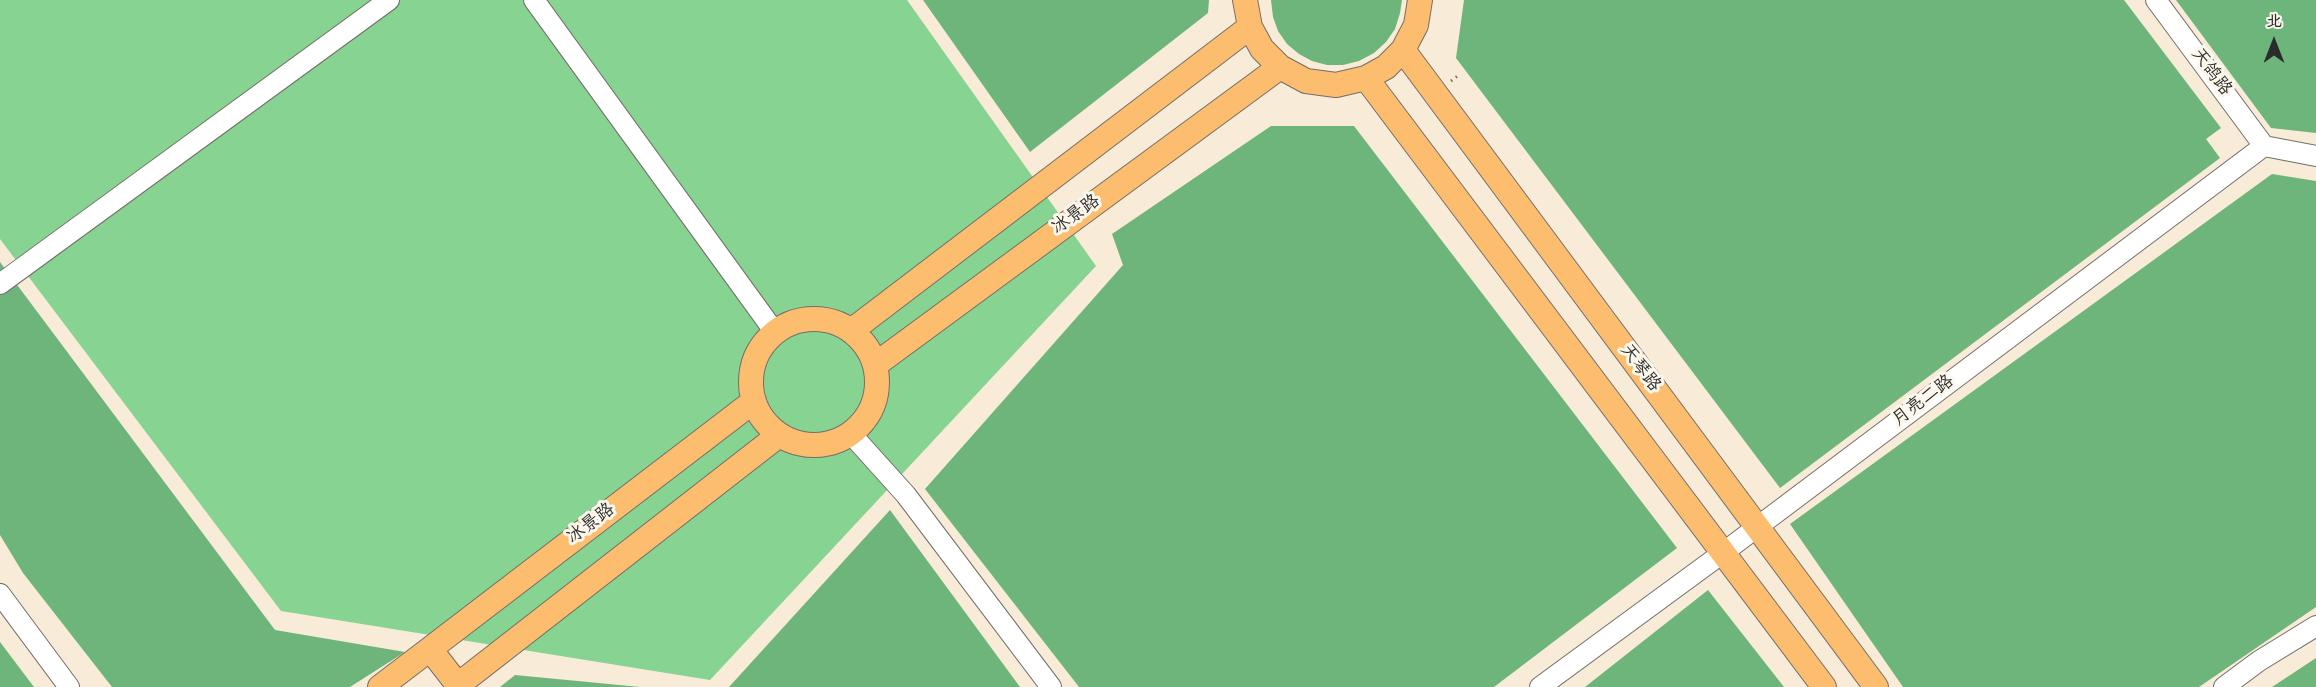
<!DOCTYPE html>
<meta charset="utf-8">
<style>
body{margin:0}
#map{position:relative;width:2316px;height:687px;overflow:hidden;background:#f8ebd8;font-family:"Gochi Hand","LXGW WenKai TC",sans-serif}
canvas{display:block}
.north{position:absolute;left:2244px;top:12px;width:60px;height:60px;-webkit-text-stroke:4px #fbf7ec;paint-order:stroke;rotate:0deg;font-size:16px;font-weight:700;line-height:24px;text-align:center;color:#2b2b2b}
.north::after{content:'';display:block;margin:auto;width:21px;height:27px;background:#2b2b2b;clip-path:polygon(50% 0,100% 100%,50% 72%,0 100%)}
</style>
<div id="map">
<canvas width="2316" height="687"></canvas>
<div class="north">北</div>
</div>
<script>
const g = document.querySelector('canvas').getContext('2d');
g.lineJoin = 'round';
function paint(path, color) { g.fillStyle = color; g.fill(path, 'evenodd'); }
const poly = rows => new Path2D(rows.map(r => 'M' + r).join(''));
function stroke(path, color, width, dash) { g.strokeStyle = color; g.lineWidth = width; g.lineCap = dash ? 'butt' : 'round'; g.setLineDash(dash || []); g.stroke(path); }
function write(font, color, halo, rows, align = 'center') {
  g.font = font + ' "Gochi Hand","LXGW WenKai TC",sans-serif'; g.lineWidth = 6; g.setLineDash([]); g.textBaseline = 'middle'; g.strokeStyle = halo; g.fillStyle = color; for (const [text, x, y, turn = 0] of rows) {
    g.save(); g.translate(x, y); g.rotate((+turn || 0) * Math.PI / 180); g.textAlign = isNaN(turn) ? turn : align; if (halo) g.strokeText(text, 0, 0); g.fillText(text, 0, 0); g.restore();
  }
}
const green = poly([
 [0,0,907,0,1096,266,710,680,281,611,0,239]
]);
const forest = poly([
 [923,0,1209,0,1208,13,1030,152],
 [1271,0,1402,0,1400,13,1395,29,1386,42,1374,53,1359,61,1343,65,1327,65,1312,61,1299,54,1287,44,1278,31,1273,17],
 [1464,0,2124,0,2221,128,2206,139,2220,158,1780,488,1456,58],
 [2176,0,2316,0,2316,133,2271,128],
 [1271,126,1354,126,1677,548,1494,687,1079,687,925,489,1123,265,1112,234],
 [2272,174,2316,181,2316,607,2199,687,1903,687,1790,524],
 [0,262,275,630,405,652,350,687,112,687,23,573,0,535],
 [890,510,1020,687,729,687],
 [1708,590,1784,687,1585,687],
 [0,642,34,687,0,687],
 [2316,658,2316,687,2272,687],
 [515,675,640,687,500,687]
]);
const path = poly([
 [1451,81,1459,75]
]);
const minor = poly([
 [534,0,774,331],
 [2156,0,2264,146],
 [0,284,389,0],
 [852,435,906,495,1051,687],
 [0,594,69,687],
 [1540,687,1724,552,2264,146,2316,156],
 [2224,687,2259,661,2316,626]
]);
const major = poly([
 [1245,0,1250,27,1262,49,1280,67,1306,81,1336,85,1366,78,1386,67,1403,50,1416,25,1420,0],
 [1403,50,1876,687],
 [1366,78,1824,687],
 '751 382a63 63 0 1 1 126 0a63 63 0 1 1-126 0Z',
 [851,331,1250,27],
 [875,365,1280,67],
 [430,649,754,401],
 [458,685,779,435],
 [380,687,430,649,458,685,456,687]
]);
const streetNames = [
 ["天鸽路",2210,73,53],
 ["冰景路",1077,216,-36],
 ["天琴路",1639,369,53],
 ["月亮二路",1924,402,-37],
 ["冰景路",592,525,-37]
];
paint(green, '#87d391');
paint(forest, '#6db57b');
stroke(minor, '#736e68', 22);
stroke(major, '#736e68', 26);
stroke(path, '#736e68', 3, [1.5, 4.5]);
stroke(minor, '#fff', 20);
stroke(major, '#fcbd6f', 24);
write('18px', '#2b2b2b', '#fbf7ec', streetNames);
</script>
